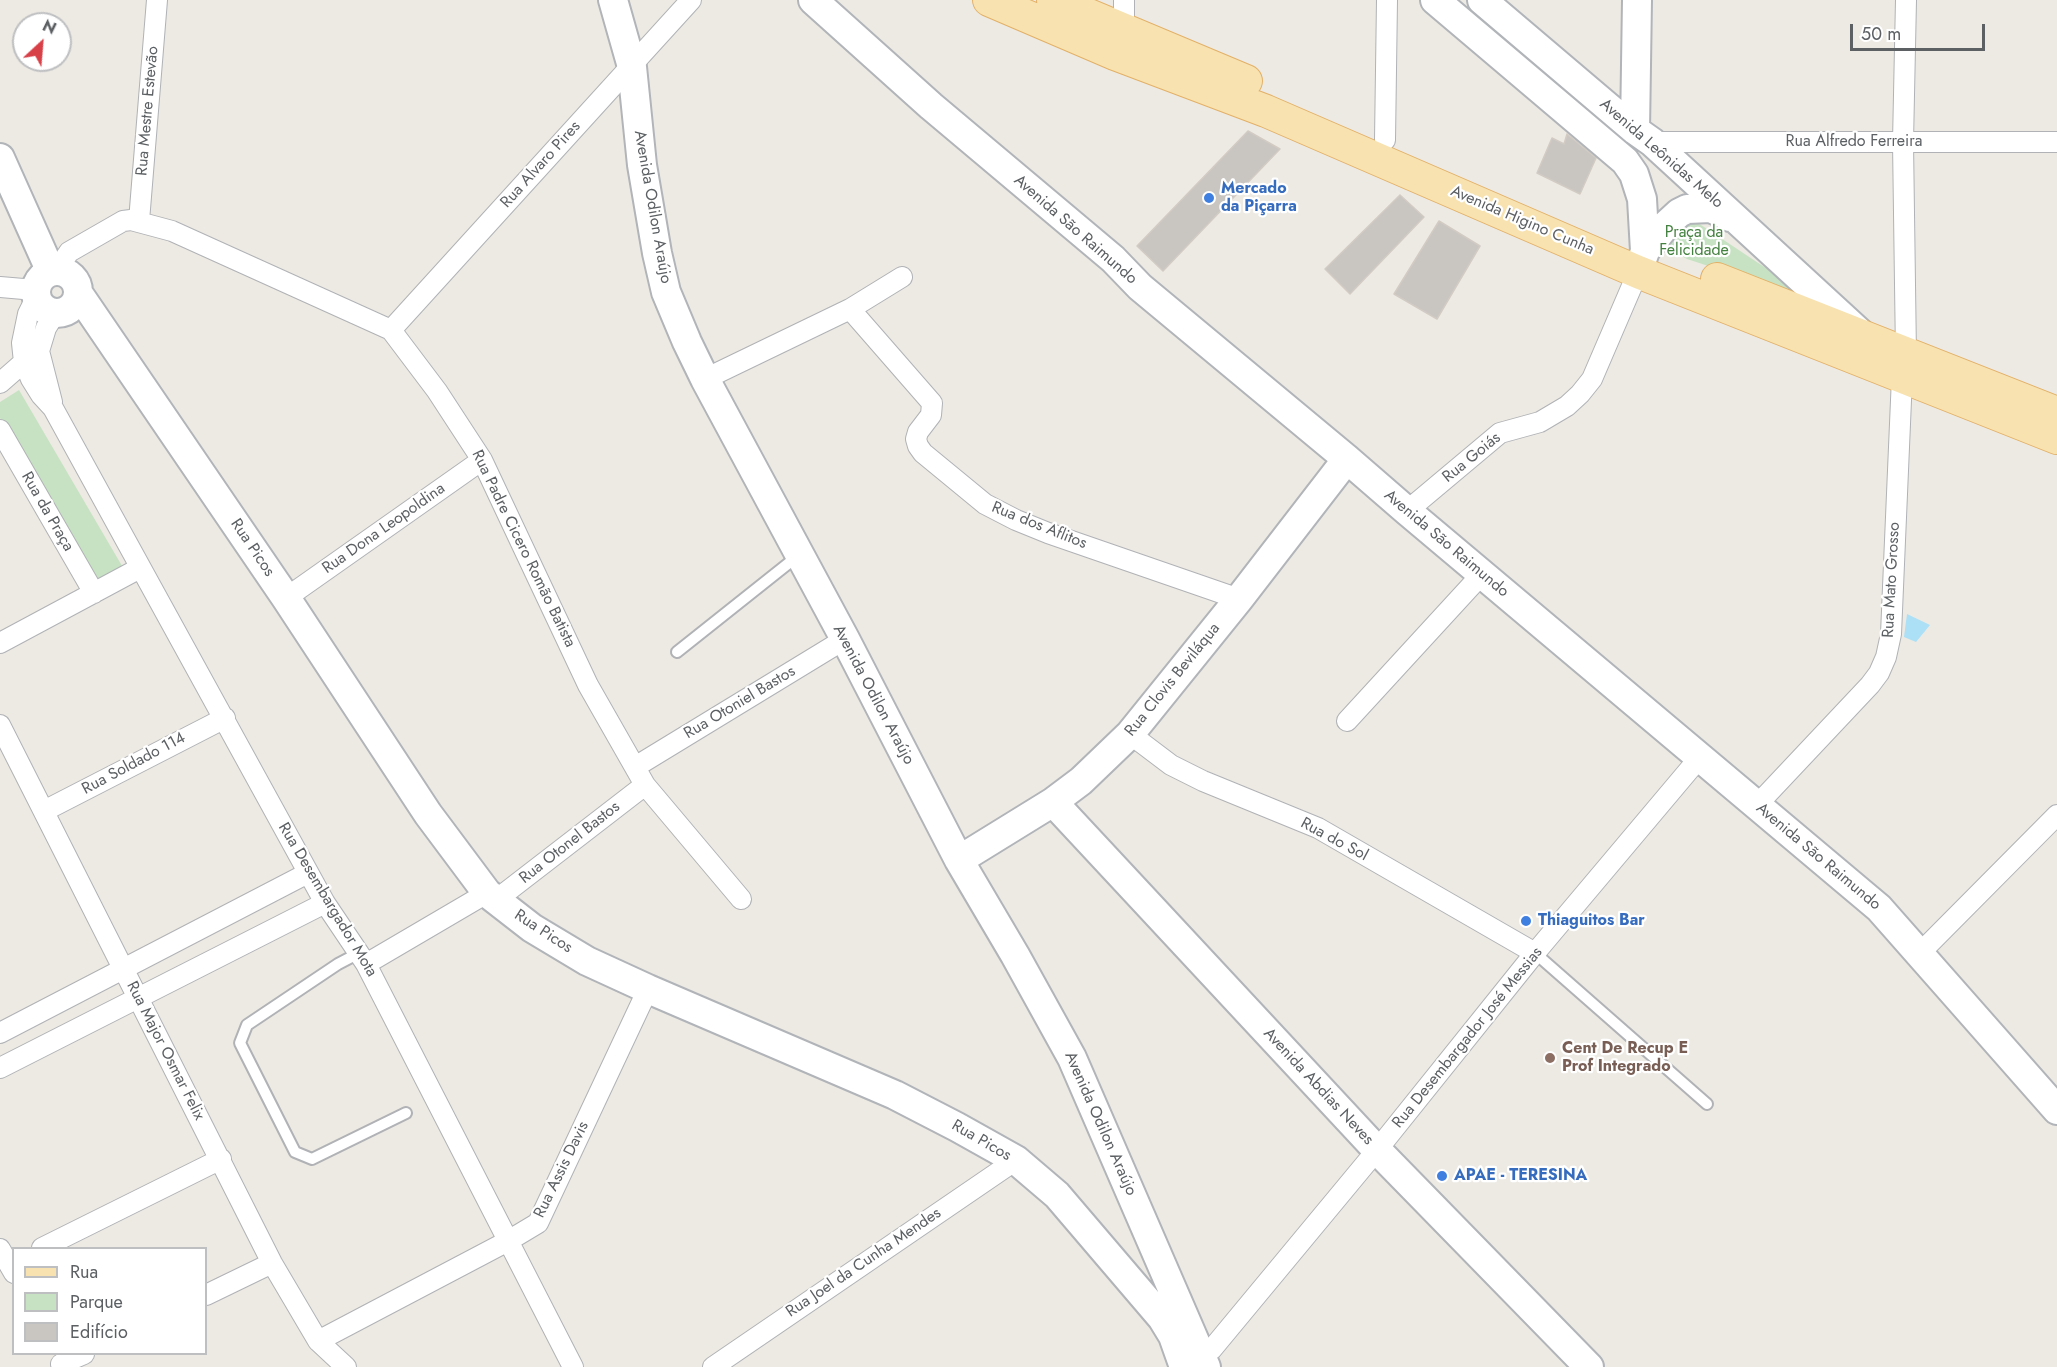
<!DOCTYPE html>
<meta charset="utf-8">
<style>
body{margin:0}
#map{position:relative;width:2057px;height:1367px;overflow:hidden;background:#edeae4;font-family:Jost,sans-serif}
canvas{display:block}
.legend{position:absolute;left:12px;top:1247px;width:195px;height:108px;box-sizing:border-box;background:#fff;border:2px solid #bebfc1;margin:0;padding:8px 10px;list-style:none;font-size:18px;color:#5c6063}
.legend li{display:flex;align-items:center;gap:12px;height:30px}
.legend b{width:30px;border:2px solid #bebfc1}
.north{position:absolute;left:12px;top:12px;width:60px;height:60px;box-sizing:border-box;background:#fff;border:2px solid #bebfc1;border-radius:50%;rotate:26deg;font-size:16px;font-weight:700;line-height:24px;text-align:center;color:#5c6063}
.north::after{content:'';display:block;margin:auto;width:21px;height:27px;background:#d84048;clip-path:polygon(50% 0,100% 100%,50% 72%,0 100%)}
.scale{position:absolute;left:1850px;top:24px;width:135px;height:27px;box-sizing:border-box;border:3px solid #5c6063;border-top:0;padding-left:8px;font-size:18px;line-height:21px;white-space:nowrap;color:#5c6063;-webkit-text-stroke:4px #fff;paint-order:stroke}
</style>
<div id="map">
<canvas width="2057" height="1367"></canvas>
<ul class="legend">
<li><b style="height:8px;background:#f7e2b0"></b>Rua</li>
<li><b style="height:16px;background:#c7e2c3"></b>Parque</li>
<li><b style="height:16px;background:#c9c5c1"></b>Edifício</li>
</ul>
<div class="north">N</div>
<div class="scale">50 m</div>
</div>
<script>
const g = document.querySelector('canvas').getContext('2d');
g.lineJoin = 'round';
function paint(path, color) { g.fillStyle = color; g.fill(path, 'evenodd'); }
const poly = rows => new Path2D(rows.map(r => 'M' + r).join(''));
function stroke(path, color, width, dash) { g.strokeStyle = color; g.lineWidth = width; g.lineCap = dash ? 'butt' : 'round'; g.setLineDash(dash || []); g.stroke(path); }
function write(font, color, halo, rows, align = 'center') {
  g.font = font + ' Jost,sans-serif'; g.lineWidth = 4.5; g.setLineDash([]); g.textBaseline = 'middle'; g.strokeStyle = halo; g.fillStyle = color; for (const [text, x, y, turn = 0] of rows) {
    g.save(); g.translate(x, y); g.rotate((+turn || 0) * Math.PI / 180); g.textAlign = isNaN(turn) ? turn : align; if (halo) g.strokeText(text, 0, 0); g.fillText(text, 0, 0); g.restore();
  }
}
const green = poly([
 [1698,223,1802,292,1806,298,1687,259,1665,247,1684,225],
 [19,390,125,571,98,586,0,418,0,402]
]);
const water = poly([
 [1907,614,1930,625,1916,642,1904,637]
]);
const building = poly([
 [1248,131,1280,149,1163,271,1137,246,1248,131],
 [1567,134,1596,158,1580,194,1537,173,1552,138,1564,144,1567,134],
 [1400,195,1424,217,1350,294,1325,269,1400,195],
 [1439,221,1480,246,1437,319,1394,294,1439,221]
]);
const lane = poly([
 [677,652,799,555],
 [359,953,338,964,247,1025,240,1043,295,1152,312,1159,406,1113],
 [1535,953,1707,1104]
]);
const street = poly([
 [1121,39,1124,30,1124,0],
 [1385,140,1387,0],
 [1652,142,2057,142],
 [139,221,157,0],
 [63,271,65,258,69,252,123,221,131,220,172,231,391,330,437,391,482,460,588,685,645,785,741,899],
 [0,287,35,290],
 [36,298,28,314,22,343,24,362,31,379,41,395,53,408,325,903,366,964,573,1367],
 [850,309,932,403,931,415,918,432,916,439,918,446,923,453,985,504,1016,520,1048,533,1239,599],
 [391,330,691,0],
 [1906,355,1903,142,1906,0],
 [705,379,850,309,902,277],
 [0,383,24,362],
 [52,402,39,351,46,328,55,313],
 [0,430,94,593],
 [1407,511,1500,433,1540,422,1567,406,1580,394,1592,379,1638,272],
 [286,598,482,460],
 [0,643,140,568],
 [1347,721,1482,574],
 [0,725,272,1263,318,1341,346,1367],
 [1130,734,1171,765,1203,781,1318,828,1535,953],
 [635,767,845,639],
 [1757,805,1870,685,1879,673,1886,657,1891,634,1902,377],
 [44,811,225,718],
 [496,900,645,785],
 [1920,953,2057,815],
 [366,964,487,893],
 [0,1033,308,873],
 [0,1068,325,903],
 [42,1248,221,1159],
 [0,1249,14,1273],
 [206,1295,272,1263],
 [318,1341,508,1241,538,1223,648,989],
 [1191,1361,1212,1349,1377,1150,1535,953,1700,757],
 [61,1364,84,1354],
 [713,1367,1016,1160]
]);
const secondary = poly([
 [613,0,632,67,642,165,657,253,666,292,687,342,705,379,845,639,959,860,1015,955,1072,1058,1206,1367],
 [813,0,931,106,1113,259,1140,287,1347,459,1407,511,1879,908,2057,1110],
 [1435,0,1625,161,1634,174,1642,199,1645,251,1638,272],
 [1482,0,1635,130,1652,142,1860,333],
 [1635,130,1637,0],
 [0,158,51,272],
 [1645,251,1667,224,1679,213,1687,209,1711,208,1730,217],
 '36 292a21 21 0 1 1 42 0a21 21 0 1 1-42 0Z',
 [78,293,286,598,428,814,487,893,532,928,587,961,648,989,895,1095,957,1127,1016,1160,1057,1195,1162,1318,1173,1336,1184,1367],
 [1053,802,1377,1150,1589,1367],
 [959,860,1053,802,1081,781,1130,734,1239,599,1347,459]
]);
const primary = poly([
 [989,0,1115,54,1266,111,1638,272,2057,438],
 [1053,0,1246,81],
 [1717,279,2057,413]
]);
const markers = [
 [1209,198,6,"#3f7fe0"],
 [1526,921,6,"#3f7fe0"],
 [1550,1058,6,"#8d6e63"],
 [1442,1176,6,"#3f7fe0"]
];
const streetNames = [
 ["Rua Mestre Estevão",148,111,-85],
 ["Rua Alfredo Ferreira",1854,142],
 ["Avenida Leônidas Melo",1661,154,41],
 ["Rua Alvaro Pires",541,165,-48],
 ["Avenida Odilon Araújo",652,207,80],
 ["Avenida Higino Cunha",1522,221,23],
 ["Avenida São Raimundo",1075,230,41],
 ["Rua Goiás",1472,458,-39],
 ["Rua da Praça",47,512,60],
 ["Rua dos Aflitos",1039,526,22],
 ["Rua Dona Leopoldina",384,529,-35],
 ["Avenida São Raimundo",1446,544,40],
 ["Rua Picos",252,548,56],
 ["Rua Padre Cicero Romão Batista",523,549,64],
 ["Rua Mato Grosso",1892,580,-87],
 ["Rua Clovis Beviláqua",1173,680,-51],
 ["Avenida Odilon Araújo",873,695,62],
 ["Rua Otoniel Bastos",740,703,-31],
 ["Rua Soldado 114",134,764,-28],
 ["Rua do Sol",1334,840,28],
 ["Rua Otonel Bastos",570,843,-38],
 ["Avenida São Raimundo",1818,857,40],
 ["Rua Desembargador Mota",327,900,59],
 ["Rua Picos",543,932,33],
 ["Rua Desembargador José Messias",1468,1038,-51],
 ["Rua Major Osmar Felix",165,1051,63],
 ["Avenida Abdias Neves",1318,1087,47],
 ["Avenida Odilon Araújo",1100,1124,66],
 ["Rua Picos",981,1141,30],
 ["Rua Assis Davis",562,1170,-64],
 ["Rua Joel da Cunha Mendes",864,1263,-34]
];
const shopNames = [
 ["Mercado",1221,189],
 ["da Piçarra",1221,207],
 ["Thiaguitos Bar",1538,921],
 ["APAE - TERESINA",1454,1176]
];
const parkNames = [
 ["Praça da",1694,233],
 ["Felicidade",1694,251]
];
const educationNames = [
 ["Cent De Recup E",1562,1049],
 ["Prof Integrado",1562,1067]
];
paint(green, '#c7e2c3');
paint(water, '#abe0f6');
paint(building, '#c9c5c1');
stroke(building, '#d1cbc3', 1.5);
stroke(lane, '#b0b2b5', 14);
stroke(street, '#b0b2b5', 22);
stroke(secondary, '#b1b4b8', 32);
stroke(primary, '#e3b067', 34);
stroke(lane, '#fff', 10);
stroke(street, '#fff', 20);
stroke(secondary, '#fff', 28);
stroke(primary, '#f7e2b0', 32);
for (const [x, y, r, color] of markers) { const dot = new Path2D(); dot.arc(x, y, r, 0, 2 * Math.PI); g.fillStyle = color; g.fill(dot); stroke(dot, '#fff', 2); }
write('16px', '#5c6063', '#fff', streetNames);
write('bold 16px', '#366cbe', '#fff', shopNames, 'left');
write('16px', '#43813e', '#fff', parkNames);
write('bold 16px', '#785e54', '#fff', educationNames, 'left');
</script>
